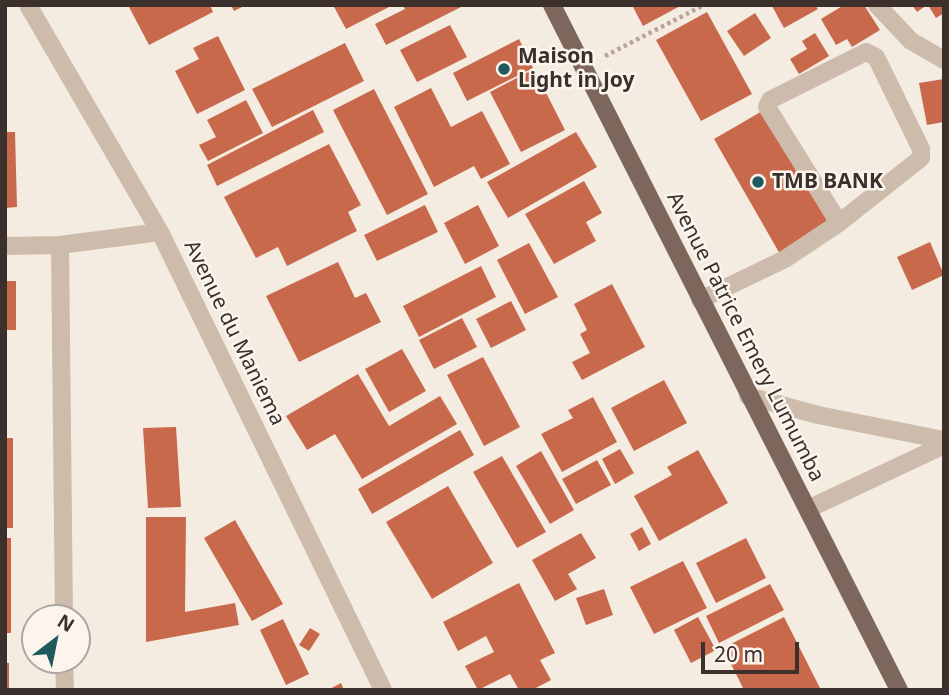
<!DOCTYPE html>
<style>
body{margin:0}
#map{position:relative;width:949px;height:695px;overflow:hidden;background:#f4ebe1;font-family:"Noto Sans",sans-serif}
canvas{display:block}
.frame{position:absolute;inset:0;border:7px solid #3b302b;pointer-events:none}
.north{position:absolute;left:21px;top:604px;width:70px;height:70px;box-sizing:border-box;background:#fbf5ee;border:2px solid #aea6a0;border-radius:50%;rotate:32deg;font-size:19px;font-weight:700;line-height:28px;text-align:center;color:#3b302b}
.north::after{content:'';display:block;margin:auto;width:24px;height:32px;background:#1f5a5e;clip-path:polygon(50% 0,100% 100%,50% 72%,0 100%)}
.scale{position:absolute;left:701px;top:642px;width:98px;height:32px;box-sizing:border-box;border:4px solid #3b302b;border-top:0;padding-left:9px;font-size:21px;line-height:24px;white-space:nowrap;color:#3b302b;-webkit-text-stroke:5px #fbf5ee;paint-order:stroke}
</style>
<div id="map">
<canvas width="949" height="695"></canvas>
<div class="frame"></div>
<div class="north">N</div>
<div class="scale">20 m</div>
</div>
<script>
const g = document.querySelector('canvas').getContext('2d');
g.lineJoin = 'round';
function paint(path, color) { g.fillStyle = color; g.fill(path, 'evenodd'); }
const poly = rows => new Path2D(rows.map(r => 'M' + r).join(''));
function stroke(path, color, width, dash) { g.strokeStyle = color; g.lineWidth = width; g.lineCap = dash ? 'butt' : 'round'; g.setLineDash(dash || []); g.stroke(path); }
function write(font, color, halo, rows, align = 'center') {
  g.font = font + ' "Noto Sans",sans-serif'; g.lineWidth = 5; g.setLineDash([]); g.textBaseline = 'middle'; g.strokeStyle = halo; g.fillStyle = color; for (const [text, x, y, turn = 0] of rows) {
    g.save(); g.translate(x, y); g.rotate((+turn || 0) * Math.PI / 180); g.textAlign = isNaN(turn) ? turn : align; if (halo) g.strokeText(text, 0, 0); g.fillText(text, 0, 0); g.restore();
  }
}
const building = poly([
 [128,5,210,5,213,12,149,45],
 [231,5,246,5,234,11],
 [333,5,393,5,346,29],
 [403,5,465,5,386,45,375,24,405,9],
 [632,5,682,5,643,26],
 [815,5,818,9,784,28,772,6],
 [844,5,864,5,880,30,852,47,847,39,836,45,821,19],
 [912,5,927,5,917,12],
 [928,5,944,5,944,13,936,18],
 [707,12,752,94,701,121,656,40],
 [755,13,771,38,744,56,727,31],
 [450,25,467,57,417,82,400,50],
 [815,33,829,56,799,74,790,59,807,49,802,41],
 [218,36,245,90,197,114,175,71,199,59,193,48],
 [519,39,533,68,467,101,453,73],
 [345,43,364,81,272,127,252,89],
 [534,69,565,130,521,152,490,92],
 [944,79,944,122,927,125,919,83],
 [431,88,451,127,482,111,510,164,481,179,474,166,434,187,394,107],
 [374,89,428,194,387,215,333,110],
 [246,100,263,133,208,161,199,145,216,137,207,120],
 [313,110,324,132,217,186,207,165],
 [764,110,830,226,780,254,714,139],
 [5,132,15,132,17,207,5,208],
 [576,132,597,167,508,218,487,182],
 [329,144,361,205,348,212,357,231,287,266,278,247,256,258,224,197],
 [584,181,602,213,586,222,596,241,554,264,525,214],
 [425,205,438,232,377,261,364,235],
 [478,205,499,246,465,264,444,223],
 [930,242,944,275,912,290,897,257],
 [529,243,558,297,525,314,497,260],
 [338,262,355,298,366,293,381,322,299,362,266,296],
 [481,266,496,297,419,337,403,306],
 [5,281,16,281,16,330,5,330],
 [612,284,645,347,582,380,572,362,590,353,580,334,587,330,574,304],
 [511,301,526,330,491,348,476,319],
 [462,318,477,347,434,369,419,340],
 [402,349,426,391,389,412,365,369],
 [483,357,520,427,484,446,447,375],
 [358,374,389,426,440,396,457,424,362,479,335,434,307,450,286,416],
 [664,380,687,423,634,451,611,408],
 [593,397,617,442,562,472,541,434,573,418,568,410],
 [176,427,181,507,148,508,143,428],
 [460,430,474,455,372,514,358,489],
 [5,438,13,438,13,528,5,528],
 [620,449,634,473,615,484,602,459],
 [698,450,728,503,659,541,634,496,672,475,667,467],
 [541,451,574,510,550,524,516,466],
 [502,456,546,532,517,548,473,472],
 [597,460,611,485,576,504,562,479],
 [448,486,493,563,432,599,386,522],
 [146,517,186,517,185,612,235,603,239,625,146,642],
 [235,520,283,604,252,621,204,538],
 [642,527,651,544,639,551,630,534],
 [581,533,596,558,568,574,577,589,555,601,532,560],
 [5,538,11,538,11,633,5,633],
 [746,538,766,578,716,603,696,563],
 [683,561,707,608,654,634,630,587],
 [519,583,555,653,540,660,551,680,532,690,519,690,510,674,478,690,465,666,494,652,486,636,458,651,443,622],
 [770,584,784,610,719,643,706,616],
 [604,589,613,615,586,625,576,598],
 [698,617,716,650,691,663,674,630],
 [784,617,821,690,744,690,723,648],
 [283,619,309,674,286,685,260,630],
 [310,628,320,634,309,651,299,645],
 [5,663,9,663,9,690,5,690],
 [341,683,344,690,328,690]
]);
const path = poly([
 [605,56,704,5]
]);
const minor = poly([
 [28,5,160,232,383,690],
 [877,5,911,41,944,60],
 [866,52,876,57,921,149,921,158,839,223,767,107,770,100,866,52],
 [60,245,64,618],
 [5,246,60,245,160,232],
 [700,300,785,259,839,223],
 [748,396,818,415,944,440],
 [808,509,944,445],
 [64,660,65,690]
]);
const primary = poly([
 [552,5,899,690]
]);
const markers = [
 [504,69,7,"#1f5a5e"],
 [758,182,7,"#1f5a5e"]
];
const poiNames = [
 ["Maison",518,57],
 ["Light in Joy",518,81],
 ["TMB BANK",772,182]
];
const streetNames = [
 ["Avenue du Maniema",234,333,64],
 ["Avenue Patrice Emery Lumumba",745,337,63]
];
paint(building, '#c8694b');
stroke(path, '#b9a596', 4.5, [3.5, 3.5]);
stroke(minor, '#cdbbac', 18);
stroke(primary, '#7d675c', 18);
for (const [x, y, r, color] of markers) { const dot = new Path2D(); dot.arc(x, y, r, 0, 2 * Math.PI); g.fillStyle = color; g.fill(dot); stroke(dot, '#fbf5ee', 2.5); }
write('bold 21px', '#3b302b', '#fbf5ee', poiNames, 'left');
write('21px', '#3b302b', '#fbf5ee', streetNames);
</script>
